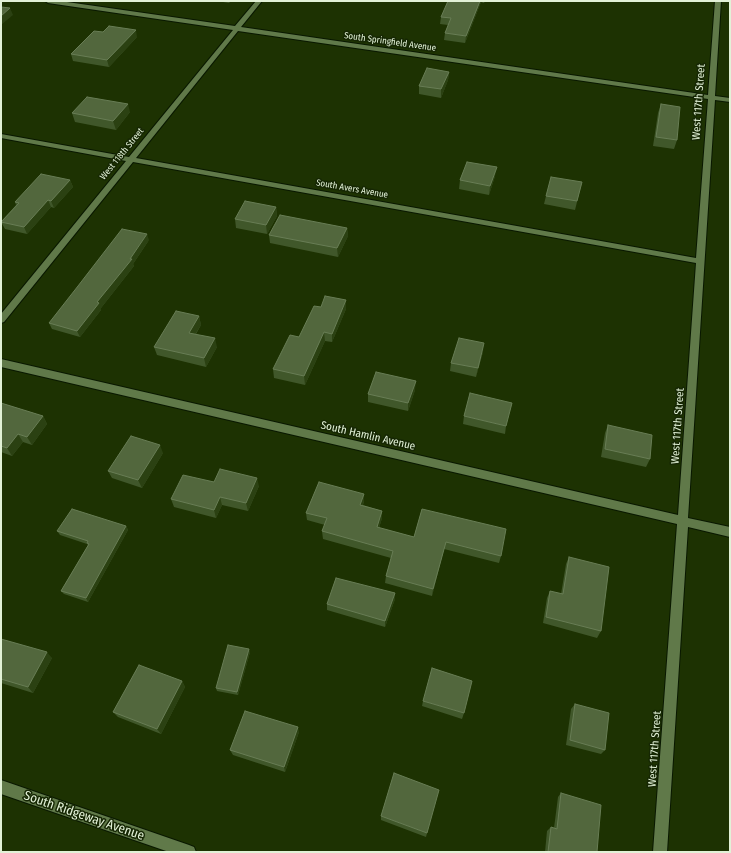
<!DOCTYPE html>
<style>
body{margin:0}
#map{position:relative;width:731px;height:853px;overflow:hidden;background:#1d3202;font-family:"Fira Sans Condensed",sans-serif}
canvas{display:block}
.frame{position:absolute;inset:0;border:2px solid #e2f1d7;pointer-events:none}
</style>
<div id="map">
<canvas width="731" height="853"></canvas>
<div class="frame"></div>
</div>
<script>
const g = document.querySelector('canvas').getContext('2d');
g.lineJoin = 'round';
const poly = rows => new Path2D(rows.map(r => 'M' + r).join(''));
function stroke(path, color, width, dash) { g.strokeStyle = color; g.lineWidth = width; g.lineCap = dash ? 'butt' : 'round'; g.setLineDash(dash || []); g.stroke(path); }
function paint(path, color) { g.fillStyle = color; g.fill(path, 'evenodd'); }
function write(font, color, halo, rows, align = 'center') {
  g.font = font + ' "Fira Sans Condensed",sans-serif'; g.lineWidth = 3; g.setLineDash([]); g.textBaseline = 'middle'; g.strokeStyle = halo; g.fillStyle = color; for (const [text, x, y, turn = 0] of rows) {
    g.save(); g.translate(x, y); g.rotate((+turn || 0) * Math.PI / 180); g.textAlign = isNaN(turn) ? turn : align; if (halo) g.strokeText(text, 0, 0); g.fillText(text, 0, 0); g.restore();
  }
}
const minor = poly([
 [45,1,60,1,235,26,256,1,262,1,241,27,708,95,715,1,721,1,715,96,730,98,730,102,715,100,688,518,730,527,730,537,688,527,667,852,653,852,677,524,1,367,1,359,678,515,696,263,133,162,4,322,1,323,1,314,126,161,1,138,1,134,129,157,233,30,48,3,45,1],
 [238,31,708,99,696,258,136,158,238,31],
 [1,780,189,845,194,847,196,852,169,852,1,794,1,780]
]);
const wall = poly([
 [217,1,231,1,229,3],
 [448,1,485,1,484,3,481,2,465,43,444,40,445,33,448,25,440,24,441,17],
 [539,1,551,1,551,2],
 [137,37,109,67,73,61,71,54],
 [449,72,448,80,441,98,419,94,419,86],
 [661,104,677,140,674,149,653,146,658,113],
 [130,112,116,130,75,122,72,113],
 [495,176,489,195,459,189,460,180],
 [70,180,73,187,54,208,51,207,27,234,5,229,1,222,16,205,15,202],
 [582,182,575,210,544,204,546,196],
 [276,207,277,216,267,234,236,228,235,219],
 [347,228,348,236,338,257,270,243,269,235],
 [149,240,133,264,134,266,101,308,101,310,80,337,52,329,49,323],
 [321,307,346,309,332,342,325,341,305,385,274,378,273,369,299,337],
 [199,316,201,325,196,334,217,347,206,367,157,355,154,347],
 [483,352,476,377,450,371,451,363],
 [415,390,408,411,368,402,368,394],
 [1,403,43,416,47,424,32,445,23,442,12,456,1,452],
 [464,416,506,426,505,434,463,424],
 [608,425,650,459,646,467,601,457,605,433],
 [163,453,142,488,112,478,108,471],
 [214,482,259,486,248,511,222,505,216,518,174,507,171,499],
 [364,501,363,505,382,511,382,518,379,528,414,537,422,509,501,556,499,563,444,549,432,596,385,583,386,576,391,558,323,539,322,531,325,525,307,520,306,513],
 [126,526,128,530,88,602,64,594,61,591,88,545,87,544,60,535,57,531],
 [569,557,601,631,597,638,543,623,547,598,550,591,561,594,566,564],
 [395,599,385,627,327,610,327,604],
 [1,639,52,658,33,693,1,683],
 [250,652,238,695,217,691,216,688],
 [182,681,185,687,161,734,118,717,113,712],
 [423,701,464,713,462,719,422,706],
 [575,704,605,750,601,754,566,745,571,709],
 [299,732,285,772,233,755,230,750],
 [561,793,597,852,545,852,547,831,551,827,554,828,558,797],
 [381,816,427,833,426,837,381,820]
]);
const shadedWall = poly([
 [480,1,481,1,481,2,465,43,466,36],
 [10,8,13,15,1,25,1,16],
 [136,30,137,37,109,67,107,60],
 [449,72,448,80,441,98,441,89],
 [128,104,130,112,116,130,113,121],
 [497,167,495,176,489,195,490,186],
 [70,180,73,187,54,208,51,201],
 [48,200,51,207,27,234,24,227],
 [276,207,277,216,267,234,266,225],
 [347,228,348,236,338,257,337,248],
 [147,234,149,240,133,264,134,266,101,308,101,310,80,337,77,331,97,302,130,259],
 [346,300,346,309,332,342,332,334],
 [199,316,201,325,191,341,189,333],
 [324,332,325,341,305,385,304,376],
 [215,338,217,347,206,367,204,358],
 [484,343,483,352,476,377,478,368],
 [416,381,415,390,408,411,408,403],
 [43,416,47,424,32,445,27,437],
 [18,434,23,442,12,456,7,448],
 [160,445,163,453,142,488,138,480],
 [257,478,259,486,248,511,246,503],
 [364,494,364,501,360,512,360,505],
 [220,497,222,505,216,518,214,510],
 [382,511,382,518,377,534,377,527],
 [126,526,128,530,88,602,86,598],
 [446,542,444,549,432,596,433,589],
 [395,593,395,599,385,627,385,621],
 [249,649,250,652,238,695,237,692],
 [47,652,52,658,33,693,28,687],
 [182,681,185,687,161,734,157,729],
 [298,727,299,732,285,772,284,767]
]);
const building = poly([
 [448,1,480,1,466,36,445,33,451,18,441,17,448,1],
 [1,7,10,8,1,16,1,7],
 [109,26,136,30,107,60,71,54,94,31,103,32,109,26],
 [427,68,449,72,441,89,419,86,427,68],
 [87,97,128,104,113,121,72,113,87,97],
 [661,104,680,107,677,140,656,137,661,104],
 [467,162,497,167,490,186,460,180,467,162],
 [41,174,70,180,51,201,48,200,24,227,1,222,19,203,15,202,41,174],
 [551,177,582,182,577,201,546,196,551,177],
 [245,201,276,207,266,225,235,219,245,201],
 [280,215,347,228,337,248,269,235,280,215],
 [122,229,147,234,130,259,132,259,97,302,99,303,77,331,49,323,78,286,122,229],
 [325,296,346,300,332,334,324,332,304,376,273,369,290,335,299,337,314,306,321,307,325,296],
 [176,311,199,316,189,333,215,338,204,358,154,347,176,311],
 [459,338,484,343,478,368,451,363,459,338],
 [376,372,416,381,408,403,368,394,376,372],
 [470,393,512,403,506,426,464,416,470,393],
 [1,403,43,416,27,437,18,434,7,448,1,446,1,403],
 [608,425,652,435,650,459,605,449,608,425],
 [131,436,160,445,138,480,108,471,131,436],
 [220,469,257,478,246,503,220,497,214,510,171,499,183,475,214,482,220,469],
 [319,482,364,494,360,505,382,511,377,527,414,537,422,509,506,529,501,556,446,542,433,589,386,576,393,551,322,531,327,518,306,513,319,482],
 [72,509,126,526,86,598,61,591,89,544,87,543,88,541,57,531,72,509],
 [569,557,609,567,601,631,546,617,550,591,563,594,569,557],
 [336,578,395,593,385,621,327,604,336,578],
 [1,639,47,652,28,687,1,679,1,639],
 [228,645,249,649,237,692,216,688,228,645],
 [139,665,182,681,157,729,113,712,139,665],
 [432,668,472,681,464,713,423,701,432,668],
 [575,704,609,713,605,750,570,740,575,704],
 [245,711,298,727,284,767,230,750,245,711],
 [394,773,439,790,427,833,381,816,394,773],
 [561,793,601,805,597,852,548,852,551,827,557,829,561,793]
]);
const farStreetnames = [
 ["South Springfield Avenue",390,42,8],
 ["West 118th Street",122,154,-51],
 ["South Avers Avenue",352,189,10]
];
const streetNames = [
 ["West 117th Street",699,102,-86],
 ["West 117th Street",678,426,-86],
 ["South Hamlin Avenue",368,436,13],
 ["West 117th Street",655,749,-86]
];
const nearStreetnames = [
 ["South Ridgeway Avenue",84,816,19]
];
stroke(minor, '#091800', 2);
paint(minor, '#607949');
paint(wall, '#40572a');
paint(shadedWall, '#2b4112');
paint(building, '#52673d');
stroke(building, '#687d55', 1);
write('9px', '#e2f1d7', '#162704', farStreetnames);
write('11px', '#e2f1d7', '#162704', streetNames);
write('13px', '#e2f1d7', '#162704', nearStreetnames);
</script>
